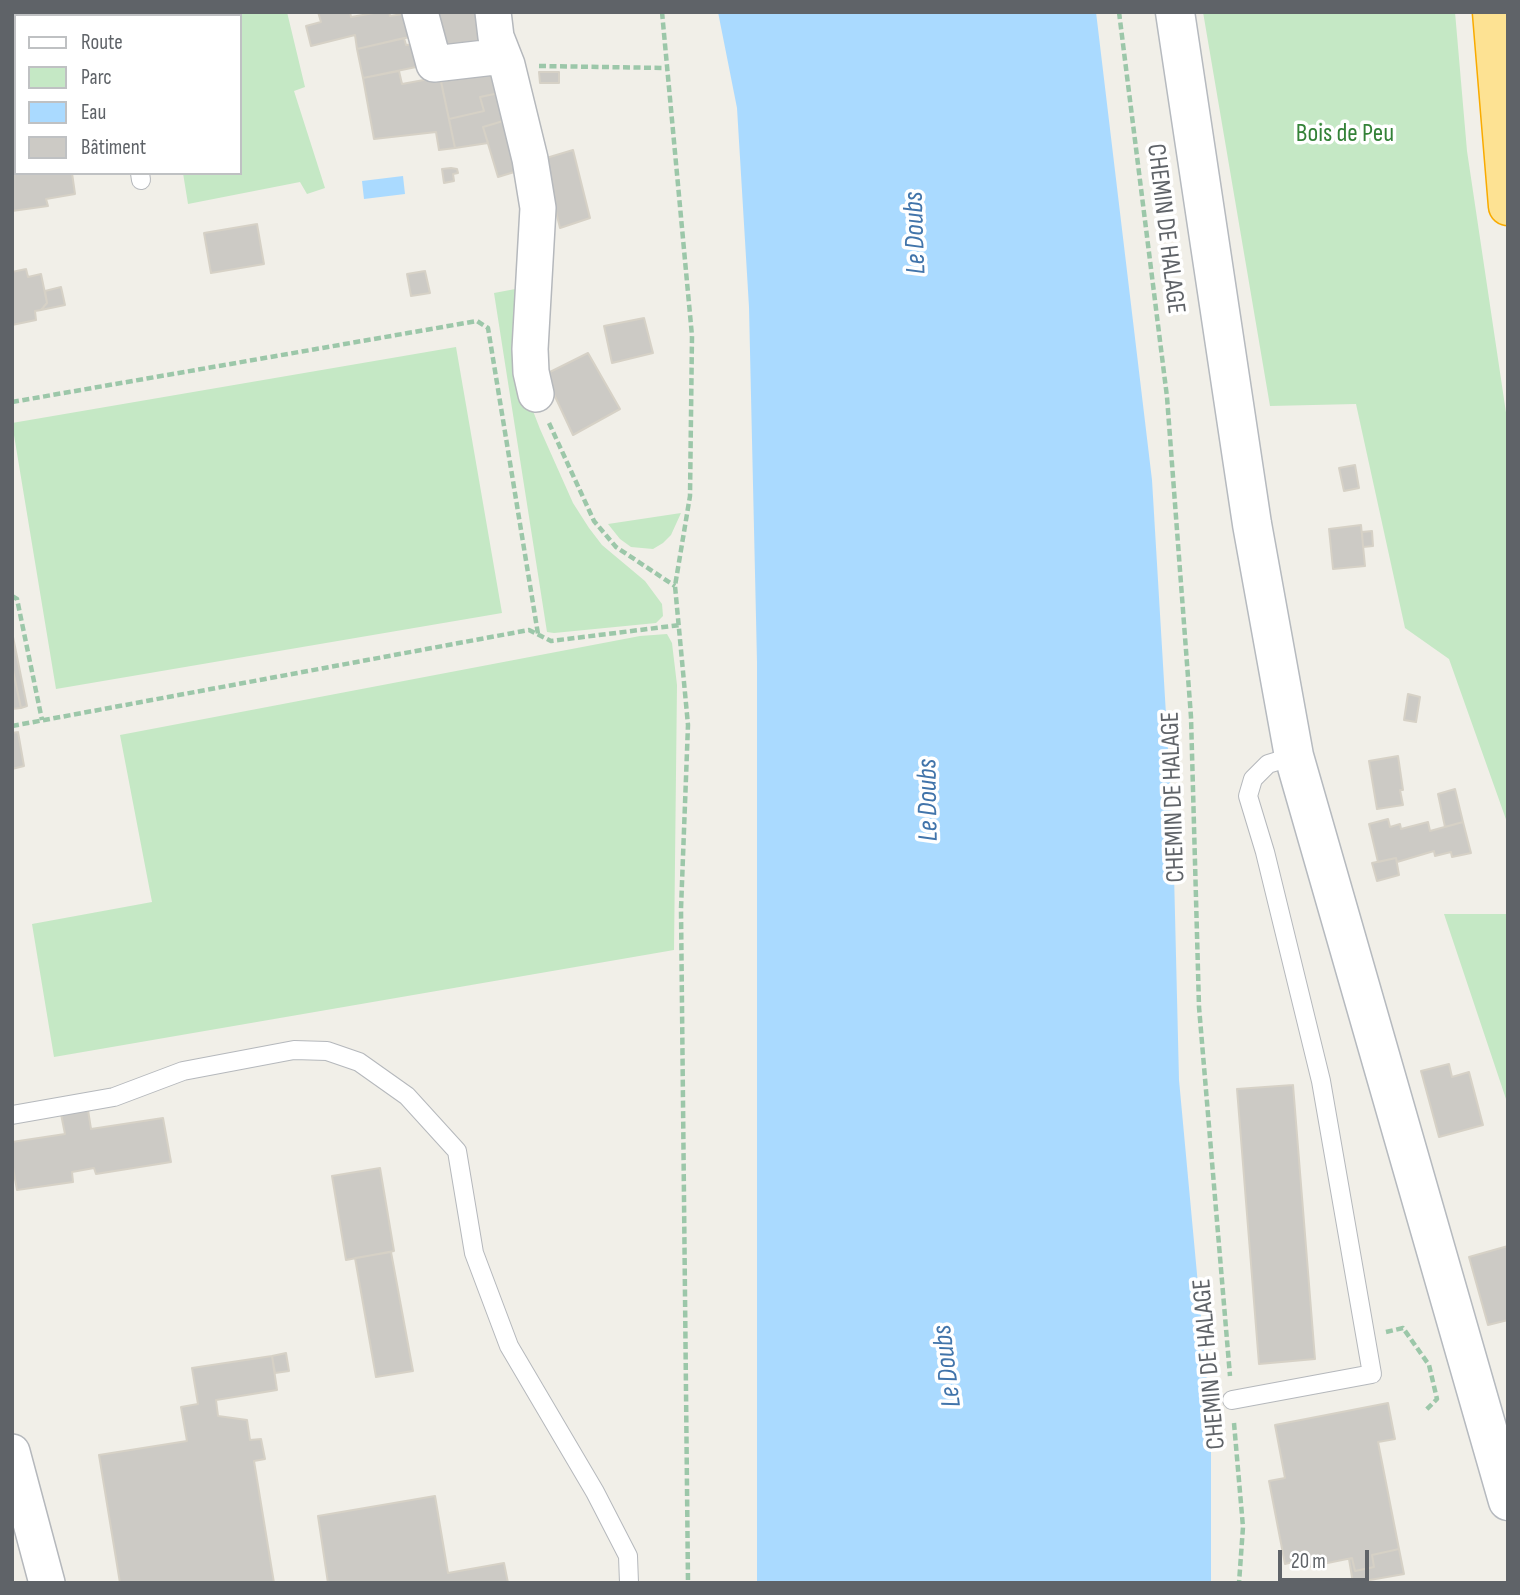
<!DOCTYPE html>
<meta charset="utf-8">
<style>
body{margin:0}
#map{position:relative;width:1520px;height:1595px;overflow:hidden;background:#f1efe8;font-family:"Sofia Sans Condensed",sans-serif}
canvas{display:block}
.frame{position:absolute;inset:0;border:14px solid #5f6368;pointer-events:none}
.legend{position:absolute;left:14px;top:14px;width:228px;height:161px;box-sizing:border-box;background:#fff;border:2px solid #bfc1c3;margin:0;padding:9px 12px;list-style:none;font-size:21px;color:#5f6368}
.legend li{display:flex;align-items:center;gap:14px;height:35px}
.legend b{width:35px;border:2px solid #bfc1c3}
.scale{position:absolute;left:1278px;top:1550px;width:91px;height:32px;box-sizing:border-box;border:4px solid #5f6368;border-top:0;padding-left:9px;font-size:21px;line-height:24px;white-space:nowrap;color:#5f6368;-webkit-text-stroke:5px #fff;paint-order:stroke}
</style>
<div id="map">
<canvas width="1520" height="1595"></canvas>
<div class="frame"></div>
<ul class="legend">
<li><b style="height:9px;background:#fff"></b>Route</li>
<li><b style="height:19px;background:#c5e8c5"></b>Parc</li>
<li><b style="height:19px;background:#aadaff"></b>Eau</li>
<li><b style="height:19px;background:#cccac5"></b>Bâtiment</li>
</ul>
<div class="scale">20 m</div>
</div>
<script>
const g = document.querySelector('canvas').getContext('2d');
g.lineJoin = 'round';
function paint(path, color) { g.fillStyle = color; g.fill(path, 'evenodd'); }
const poly = rows => new Path2D(rows.map(r => 'M' + r).join(''));
function stroke(path, color, width, dash) { g.strokeStyle = color; g.lineWidth = width; g.lineCap = dash ? 'butt' : 'round'; g.setLineDash(dash || []); g.stroke(path); }
function write(font, color, halo, rows, align = 'center') {
  g.font = font + ' "Sofia Sans Condensed",sans-serif'; g.lineWidth = 7; g.setLineDash([]); g.textBaseline = 'middle'; g.strokeStyle = halo; g.fillStyle = color; for (const [text, x, y, turn = 0] of rows) {
    g.save(); g.translate(x, y); g.rotate((+turn || 0) * Math.PI / 180); g.textAlign = isNaN(turn) ? turn : align; if (halo) g.strokeText(text, 0, 0); g.fillText(text, 0, 0); g.restore();
  }
}
const green = poly([
 [228,12,287,12,305,87,294,91,325,188,307,194,300,182,188,204,183,173,240,173,240,16,228,16],
 [1203,12,1455,12,1467,151,1508,426,1508,825,1449,659,1405,628,1356,404,1270,406],
 [526,287,521,380,540,429,573,503,589,528,602,545,645,581,662,604,663,616,656,623,554,633,547,632,494,293],
 [456,347,502,613,56,689,12,423],
 [681,513,671,535,663,543,653,549,631,547,620,539,608,524],
 [667,634,672,643,677,685,674,950,54,1057,32,924,152,902,120,735,640,636],
 [1444,914,1508,914,1508,1105]
]);
const water = poly([
 [718,12,1096,12,1152,480,1173,832,1179,1080,1211,1425,1211,1583,757,1583,757,662,749,307,737,108],
 [403,176,405,194,364,199,362,181]
]);
const building = poly([
 [318,12,350,12,351,17,380,12,389,12,390,16,409,13,414,36,357,49,355,35,311,46,306,26,321,22,318,12],
 [435,12,485,12,490,45,444,52,435,12],
 [16,25,16,107,13,108,12,26,16,25],
 [404,38,406,45,416,44,421,66,363,78,357,49,404,38],
 [497,65,504,92,480,97,484,111,449,119,439,72,497,65],
 [399,71,402,84,440,77,455,148,439,150,436,132,374,139,363,78,399,71],
 [539,72,559,72,559,83,540,83,539,72],
 [504,92,510,119,483,127,488,143,455,148,449,119,484,111,480,97,504,92],
 [510,119,524,169,498,177,483,127,510,119],
 [12,145,16,145,16,173,72,173,75,194,46,199,48,206,12,211,12,145],
 [573,150,590,218,560,228,543,159,573,150],
 [451,168,457,169,458,173,453,174,454,181,444,183,442,169,451,168],
 [257,224,264,264,211,273,204,233,257,224],
 [26,269,28,277,41,274,47,303,41,310,35,311,36,320,12,325,12,272,26,269],
 [425,271,430,293,411,296,407,274,425,271],
 [61,287,65,305,41,310,47,303,45,291,61,287],
 [644,318,653,353,612,363,604,326,644,318],
 [588,353,620,409,573,435,552,390,550,372,588,353],
 [1355,465,1359,488,1344,491,1339,468,1355,465],
 [1361,525,1365,566,1333,569,1329,529,1361,525],
 [1372,531,1373,546,1363,547,1362,532,1372,531],
 [12,632,27,706,21,708,12,666,12,632],
 [12,666,21,708,12,709,12,666],
 [1408,694,1420,697,1416,722,1404,720,1408,694],
 [18,732,24,766,12,769,12,733,18,732],
 [1398,756,1403,790,1400,790,1403,805,1377,809,1369,761,1398,756],
 [1455,789,1463,822,1445,827,1438,794,1455,789],
 [1388,819,1390,827,1400,824,1401,829,1428,822,1430,831,1463,822,1471,853,1452,857,1451,852,1435,856,1434,851,1397,862,1396,858,1378,862,1369,824,1388,819],
 [1396,858,1399,875,1377,881,1372,863,1396,858],
 [1449,1064,1452,1077,1469,1072,1483,1125,1439,1137,1421,1071,1449,1064],
 [1293,1085,1315,1359,1259,1364,1237,1089,1293,1085],
 [88,1110,91,1129,163,1118,171,1162,96,1174,94,1168,72,1172,73,1182,17,1190,12,1162,12,1142,65,1134,61,1114,88,1110],
 [380,1168,394,1251,346,1260,332,1176,380,1168],
 [1508,1246,1508,1320,1488,1325,1469,1257,1508,1246],
 [391,1252,413,1371,376,1377,355,1258,391,1252],
 [286,1353,289,1371,275,1373,272,1356,286,1353],
 [272,1356,277,1390,216,1400,218,1416,247,1420,250,1440,261,1439,265,1459,254,1461,274,1583,120,1583,99,1455,187,1441,181,1407,198,1404,192,1368,272,1356],
 [1388,1403,1395,1439,1378,1442,1399,1549,1372,1555,1374,1567,1355,1571,1352,1558,1303,1568,1301,1560,1285,1564,1269,1481,1285,1478,1275,1425,1388,1403],
 [435,1496,448,1573,504,1563,508,1583,328,1583,318,1516,435,1496],
 [1399,1549,1404,1574,1353,1583,1349,1559,1352,1558,1355,1571,1374,1567,1372,1555,1399,1549]
]);
const path = poly([
 [662,12,692,336,690,496,675,586,688,725,681,909,688,1583],
 [1119,12,1167,397,1191,717,1199,1007,1230,1376],
 [539,66,667,68],
 [12,402,477,321,488,328,538,634],
 [549,423,594,521,616,547,675,586],
 [12,596,17,599,42,720],
 [12,726,529,630,551,641,680,625],
 [1386,1332,1403,1328,1429,1365,1437,1399,1425,1411],
 [1234,1423,1243,1527,1239,1583]
]);
const lane = poly([
 [12,126,16,126],
 [140,173,141,180],
 [12,1115,114,1097,183,1071,294,1050,327,1051,359,1062,407,1096,457,1151,474,1253,509,1346,595,1492,628,1556,629,1583],
 [1232,1400,1372,1374,1321,1081,1265,852,1248,796,1253,779,1268,764,1294,756]
]);
const street = poly([
 [420,12,434,64,503,56],
 [493,12,496,37,507,65,530,159,538,208,530,349,531,372,536,394],
 [12,1452,47,1583]
]);
const secondary = poly([
 [1175,12,1252,524,1294,756,1508,1501]
]);
const highway = poly([
 [1492,12,1508,206]
]);
const parkNames = [
 ["Bois de Peu",1345,134]
];
const streetNames = [
 ["CHEMIN DE HALAGE",1165,229,83],
 ["CHEMIN DE HALAGE",1174,797,-92],
 ["CHEMIN DE HALAGE",1210,1364,-95]
];
const waterNames = [
 ["Le Doubs",916,233,-92],
 ["Le Doubs",929,800,-91],
 ["Le Doubs",948,1366,-97]
];
paint(green, '#c5e8c5');
paint(water, '#aadaff');
paint(building, '#cccac5');
stroke(building, '#d6d1c6', 2);
stroke(lane, '#b5b8bc', 20);
stroke(street, '#b5b8bc', 38);
stroke(secondary, '#b6babf', 41);
stroke(highway, '#f9ab00', 41);
stroke(path, '#9cc7a9', 4.5, [7, 3.5]);
stroke(lane, '#fff', 18);
stroke(street, '#fff', 35);
stroke(secondary, '#fff', 38);
stroke(highway, '#fde293', 38);
write('26px', '#348238', '#fff', parkNames);
write('26px', '#5f6368', '#fff', streetNames);
write('italic 28px', '#4174aa', '#fff', waterNames);
</script>
